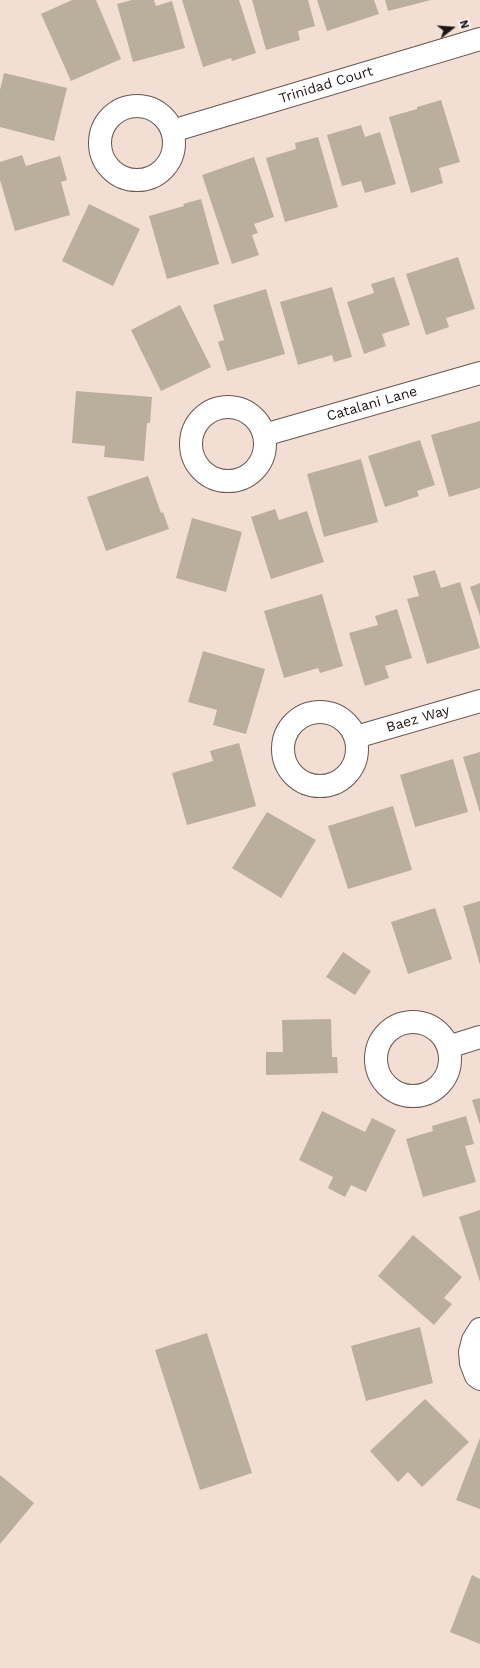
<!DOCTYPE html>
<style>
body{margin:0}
#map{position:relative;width:480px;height:1668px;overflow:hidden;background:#f3ded4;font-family:"Work Sans",sans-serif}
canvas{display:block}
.north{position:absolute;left:432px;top:8px;width:40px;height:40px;-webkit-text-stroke:3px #fff;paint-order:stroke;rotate:73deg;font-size:11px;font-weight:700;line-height:16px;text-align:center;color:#1e1613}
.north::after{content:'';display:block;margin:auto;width:14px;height:18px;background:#1e1613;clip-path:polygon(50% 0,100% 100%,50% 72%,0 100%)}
</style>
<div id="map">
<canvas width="480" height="1668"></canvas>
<div class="north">N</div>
</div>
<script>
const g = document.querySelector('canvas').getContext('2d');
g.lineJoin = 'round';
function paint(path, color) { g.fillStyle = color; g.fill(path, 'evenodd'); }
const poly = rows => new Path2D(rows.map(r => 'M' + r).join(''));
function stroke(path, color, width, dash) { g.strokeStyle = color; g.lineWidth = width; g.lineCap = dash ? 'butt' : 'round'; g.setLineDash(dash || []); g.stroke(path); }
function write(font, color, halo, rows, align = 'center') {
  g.font = font + ' "Work Sans",sans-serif'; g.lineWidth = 3.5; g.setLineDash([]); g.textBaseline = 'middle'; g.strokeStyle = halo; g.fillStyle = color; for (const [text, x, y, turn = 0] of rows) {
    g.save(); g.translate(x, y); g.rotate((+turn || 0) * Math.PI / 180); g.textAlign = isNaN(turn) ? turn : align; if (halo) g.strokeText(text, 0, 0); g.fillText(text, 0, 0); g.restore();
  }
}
const building = poly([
 [72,0,96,0,121,59,71,81,41,14],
 [132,0,154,0,156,6,172,1,185,48,133,62,117,4],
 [182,0,239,0,256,53,232,61,231,58,203,67],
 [252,0,308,0,315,26,298,31,300,40,266,50],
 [317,0,374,0,379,14,327,31],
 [385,0,431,0,388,11],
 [4,73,67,88,54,141,0,127,0,90],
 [441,100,460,162,439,168,443,183,411,193,389,117,417,109,417,107],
 [361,125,365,137,380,132,396,184,365,193,361,181,342,186,327,135],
 [318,137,338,207,285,222,266,158,296,149,295,143],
 [22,155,26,166,60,156,67,180,61,182,70,215,15,231,0,180,0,162],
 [254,157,274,217,254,224,258,233,252,235,259,255,232,264,202,175],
 [201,199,219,264,167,279,149,216,184,206,183,204],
 [89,204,140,229,113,286,62,261],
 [458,257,475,309,446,318,449,327,426,335,406,274],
 [394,277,410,325,382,334,386,346,364,354,347,302,374,293,371,284],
 [332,287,352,357,334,362,332,355,298,365,280,302],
 [266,289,285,354,227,371,218,342,224,340,213,305],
 [180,305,211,367,161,391,131,330],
 [76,391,152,397,150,423,147,423,144,461,104,457,105,446,72,443],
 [480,421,480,488,449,497,431,435],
 [420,440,435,485,417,491,419,496,385,507,368,456],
 [361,459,378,522,324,537,307,474],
 [148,476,161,513,163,512,169,529,106,551,87,497],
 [275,509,279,520,307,511,324,562,271,579,251,517],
 [192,518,242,532,226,592,176,578],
 [435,570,441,588,460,582,480,648,427,664,407,599,419,596,413,576],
 [480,583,480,616,470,587],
 [322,594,343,666,320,673,318,668,284,678,264,611],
 [397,609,412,658,385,666,389,678,365,686,349,633,378,625,375,616],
 [203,651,265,669,246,734,213,725,217,710,188,702],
 [239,743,256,806,187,825,172,773,213,761,210,751],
 [480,752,480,813,463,757],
 [453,759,468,812,415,827,400,775],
 [393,806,412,870,348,889,328,826],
 [267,812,316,840,281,898,232,868],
 [480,901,480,965,463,906],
 [435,908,452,959,408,974,391,922],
 [343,952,371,971,355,995,326,977],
 [331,1019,332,1057,337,1057,338,1073,266,1075,266,1052,283,1052,282,1020],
 [480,1098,480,1125,472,1100],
 [322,1111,365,1132,372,1118,396,1130,366,1192,351,1185,345,1197,328,1188,333,1177,299,1160],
 [466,1116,474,1144,465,1146,476,1182,423,1197,406,1139,433,1131,432,1126],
 [480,1210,480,1282,459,1217],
 [413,1235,462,1277,444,1298,452,1304,434,1325,378,1276],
 [420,1327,433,1383,366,1401,351,1346],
 [207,1333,252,1473,200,1490,155,1350],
 [425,1399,469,1442,422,1487,408,1472,398,1482,370,1451],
 [480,1438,480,1509,456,1500],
 [0,1475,34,1503,0,1544],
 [472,1575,480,1579,480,1644,450,1632]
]);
const street = poly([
 '100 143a37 37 0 1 1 74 0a37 37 0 1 1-74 0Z',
 [172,131,480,39],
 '191 444a37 37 0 1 1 74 0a37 37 0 1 1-74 0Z',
 [264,435,480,373],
 '283 749a37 37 0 1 1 74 0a37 37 0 1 1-74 0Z',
 [356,737,480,701],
 '376 1059a37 37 0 1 1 74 0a37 37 0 1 1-74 0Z',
 [448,1047,480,1037],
 [480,1329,473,1340,470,1352,471,1363,476,1376,480,1379]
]);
const streetNames = [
 ["Trinidad Court",326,85,-17],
 ["Catalani Lane",372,404,-16],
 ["Baez Way",418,719,-16]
];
paint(building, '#baae9d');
stroke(street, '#68564e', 24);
stroke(street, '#fff', 22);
write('14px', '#1e1613', '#fff', streetNames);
</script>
